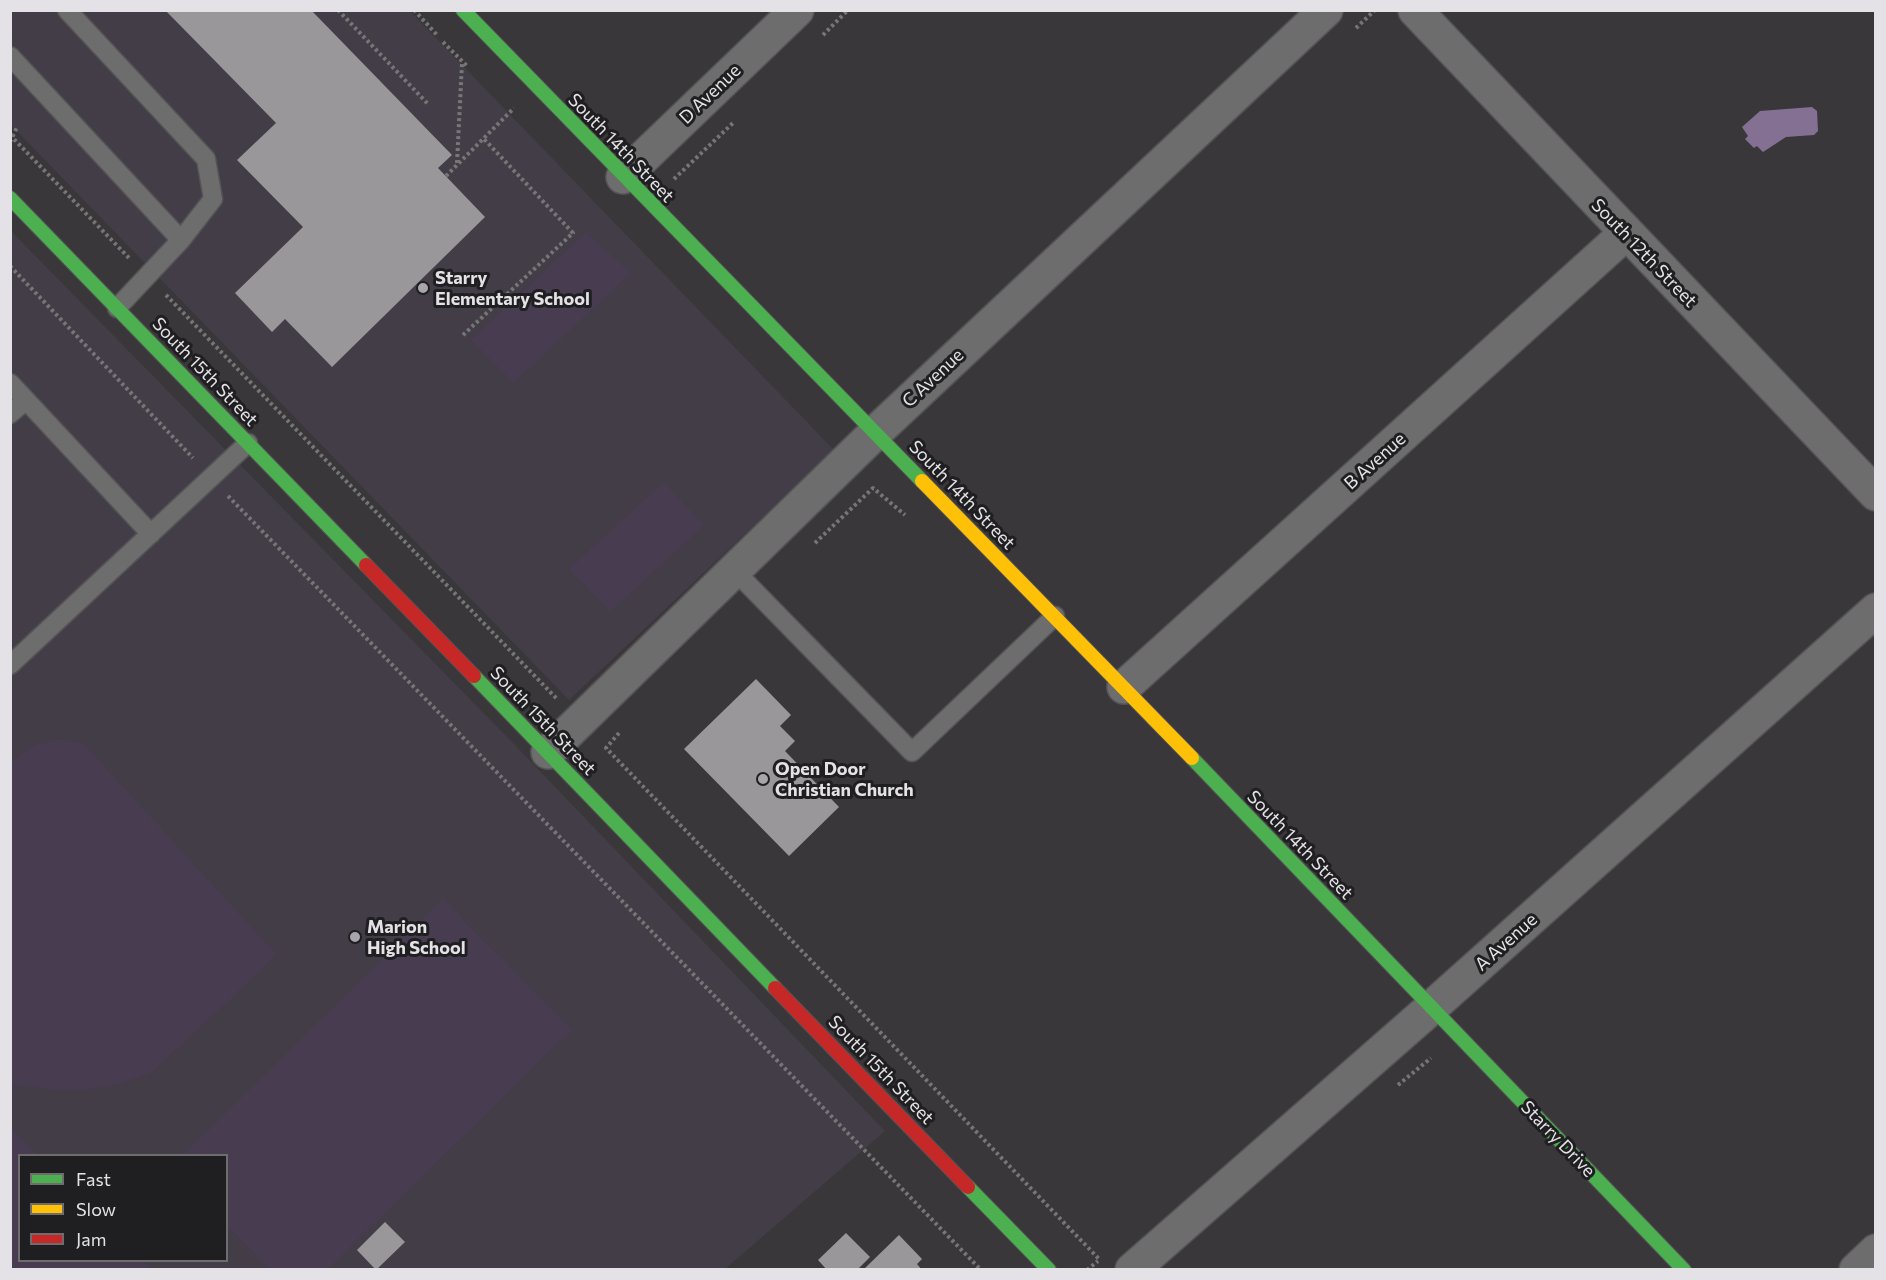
<!DOCTYPE html>
<style>
body{margin:0}
#map{position:relative;width:1886px;height:1280px;overflow:hidden;background:#39373a;font-family:Commissioner,sans-serif}
canvas{display:block}
.frame{position:absolute;inset:0;border:12px solid #e4e2e6;pointer-events:none}
.legend{position:absolute;left:18px;top:1154px;width:210px;height:108px;box-sizing:border-box;background:#1f1e20;border:2px solid #6e6c6f;margin:0;padding:8px 10px;list-style:none;font-size:18px;color:#e4e2e6}
.legend li{display:flex;align-items:center;gap:12px;height:30px}
.legend b{width:30px;border:2px solid #6e6c6f}
</style>
<div id="map">
<canvas width="1886" height="1280"></canvas>
<div class="frame"></div>
<ul class="legend">
<li><b style="height:8px;background:#4caf50"></b>Fast</li>
<li><b style="height:8px;background:#ffc107"></b>Slow</li>
<li><b style="height:8px;background:#c62828"></b>Jam</li>
</ul>
</div>
<script>
const g = document.querySelector('canvas').getContext('2d');
g.lineJoin = 'round';
function paint(path, color) { g.fillStyle = color; g.fill(path, 'evenodd'); }
const poly = rows => new Path2D(rows.map(r => 'M' + r).join(''));
function stroke(path, color, width, dash) { g.strokeStyle = color; g.lineWidth = width; g.lineCap = dash ? 'butt' : 'round'; g.setLineDash(dash || []); g.stroke(path); }
function write(font, color, halo, rows, align = 'center') {
  g.font = font + ' Commissioner,sans-serif'; g.lineWidth = 6; g.setLineDash([]); g.textBaseline = 'middle'; g.strokeStyle = halo; g.fillStyle = color; for (const [text, x, y, turn = 0] of rows) {
    g.save(); g.translate(x, y); g.rotate((+turn || 0) * Math.PI / 180); g.textAlign = isNaN(turn) ? turn : align; if (halo) g.strokeText(text, 0, 0); g.fillText(text, 0, 0); g.restore();
  }
}
const built = poly([
 [11,11,410,11,834,450,569,700,11,125],
 [10,230,513,743,885,1131,725,1269,11,1269],
 [20,1156,226,1156,226,1260,20,1260]
]);
const green = poly([
 [586,232,631,273,514,383,471,340],
 [664,482,704,525,610,612,569,569],
 [60,739,84,744,277,955,151,1073,120,1084,87,1090,52,1090,11,1084,11,761,35,745],
 [443,899,572,1030,328,1269,269,1269,227,1226,226,1156,183,1155],
 [10,1128,38,1155,20,1156,20,1260,143,1261,152,1269,11,1269]
]);
const water = poly([
 [1812,107,1817,111,1818,131,1814,135,1786,137,1763,152,1757,146,1754,148,1745,139,1748,136,1742,127,1760,111]
]);
const building = poly([
 [165,10,311,10,452,155,438,168,485,217,332,367,285,319,272,332,235,293,303,227,237,160,276,123],
 [756,679,791,715,780,726,795,741,785,751,839,807,789,856,684,749],
 [385,1222,405,1242,376,1270,357,1250],
 [846,1233,870,1257,857,1270,827,1270,818,1260],
 [899,1235,922,1259,917,1264,922,1270,863,1270]
]);
const path = poly([
 [338,10,428,104],
 [414,10,438,36],
 [1356,28,1375,10],
 [823,35,848,10],
 [443,42,467,66],
 [10,135,129,258],
 [10,142,17,127],
 [457,163,462,63],
 [446,176,514,108],
 [674,179,734,122],
 [10,266,193,458],
 [166,295,557,699],
 [463,335,573,233,483,138],
 [228,496,981,1270],
 [815,543,873,488,905,515],
 [619,733,606,748,1100,1260],
 [1398,1085,1431,1058],
 [1087,1270,1098,1261]
]);
const lane = poly([
 [67,10,206,159,213,199,181,240,117,308],
 [10,56,181,240],
 [10,383,151,534],
 [10,414,25,401],
 [734,570,912,752,1055,616],
 [10,665,248,443]
]);
const street = poly([
 [1415,10,1876,494],
 [623,177,797,10],
 [1124,687,1625,234],
 [548,752,876,432,1326,10],
 [1132,1270,1431,1008,1876,610],
 [1856,1270,1876,1251]
]);
const fast = poly([
 [463,10,922,481],
 [10,198,366,565],
 [474,676,775,988],
 [1192,758,1684,1270],
 [968,1187,1049,1270]
]);
const slow = poly([
 [922,481,1192,758]
]);
const jam = poly([
 [366,565,474,676],
 [775,988,968,1187]
]);
const markers = [
 [423,288,6,"#a8a6aa"],
 [763,779,6,"#a8a6aa"],
 [355,937,6,"#a8a6aa"]
];
const streetNames = [
 ["D Avenue",710,94,-44],
 ["South 14th Street",621,148,46],
 ["South 12th Street",1644,253,46],
 ["South 15th Street",205,372,46],
 ["C Avenue",933,378,-43],
 ["B Avenue",1375,461,-42],
 ["South 14th Street",962,495,46],
 ["South 15th Street",543,721,46],
 ["South 14th Street",1300,845,46],
 ["A Avenue",1506,942,-42],
 ["South 15th Street",881,1070,46],
 ["Starry Drive",1558,1139,46]
];
const poiNames = [
 ["Starry",435,278],
 ["Elementary School",435,299],
 ["Open Door",775,769],
 ["Christian Church",775,790],
 ["Marion",367,927],
 ["High School",367,948]
];
paint(built, '#433d47');
paint(green, '#473c50');
paint(water, '#837092');
paint(building, '#99979a');
stroke(lane, '#545355', 21);
stroke(street, '#545355', 36);
stroke(fast, '#545355', 16);
stroke(slow, '#545355', 16);
stroke(jam, '#545355', 16);
stroke(path, '#767676', 4, [3, 3]);
stroke(lane, '#6e6d6e', 18);
stroke(street, '#6e6d6e', 33);
stroke(fast, '#4caf50', 14);
stroke(slow, '#ffc107', 14);
stroke(jam, '#c62828', 14);
for (const [x, y, r, color] of markers) { const dot = new Path2D(); dot.arc(x, y, r, 0, 2 * Math.PI); g.fillStyle = color; g.fill(dot); stroke(dot, '#1f1e20', 2); }
write('18px', '#e4e2e6', '#1f1e20', streetNames);
write('bold 18px', '#e4e2e6', '#1f1e20', poiNames, 'left');
</script>
